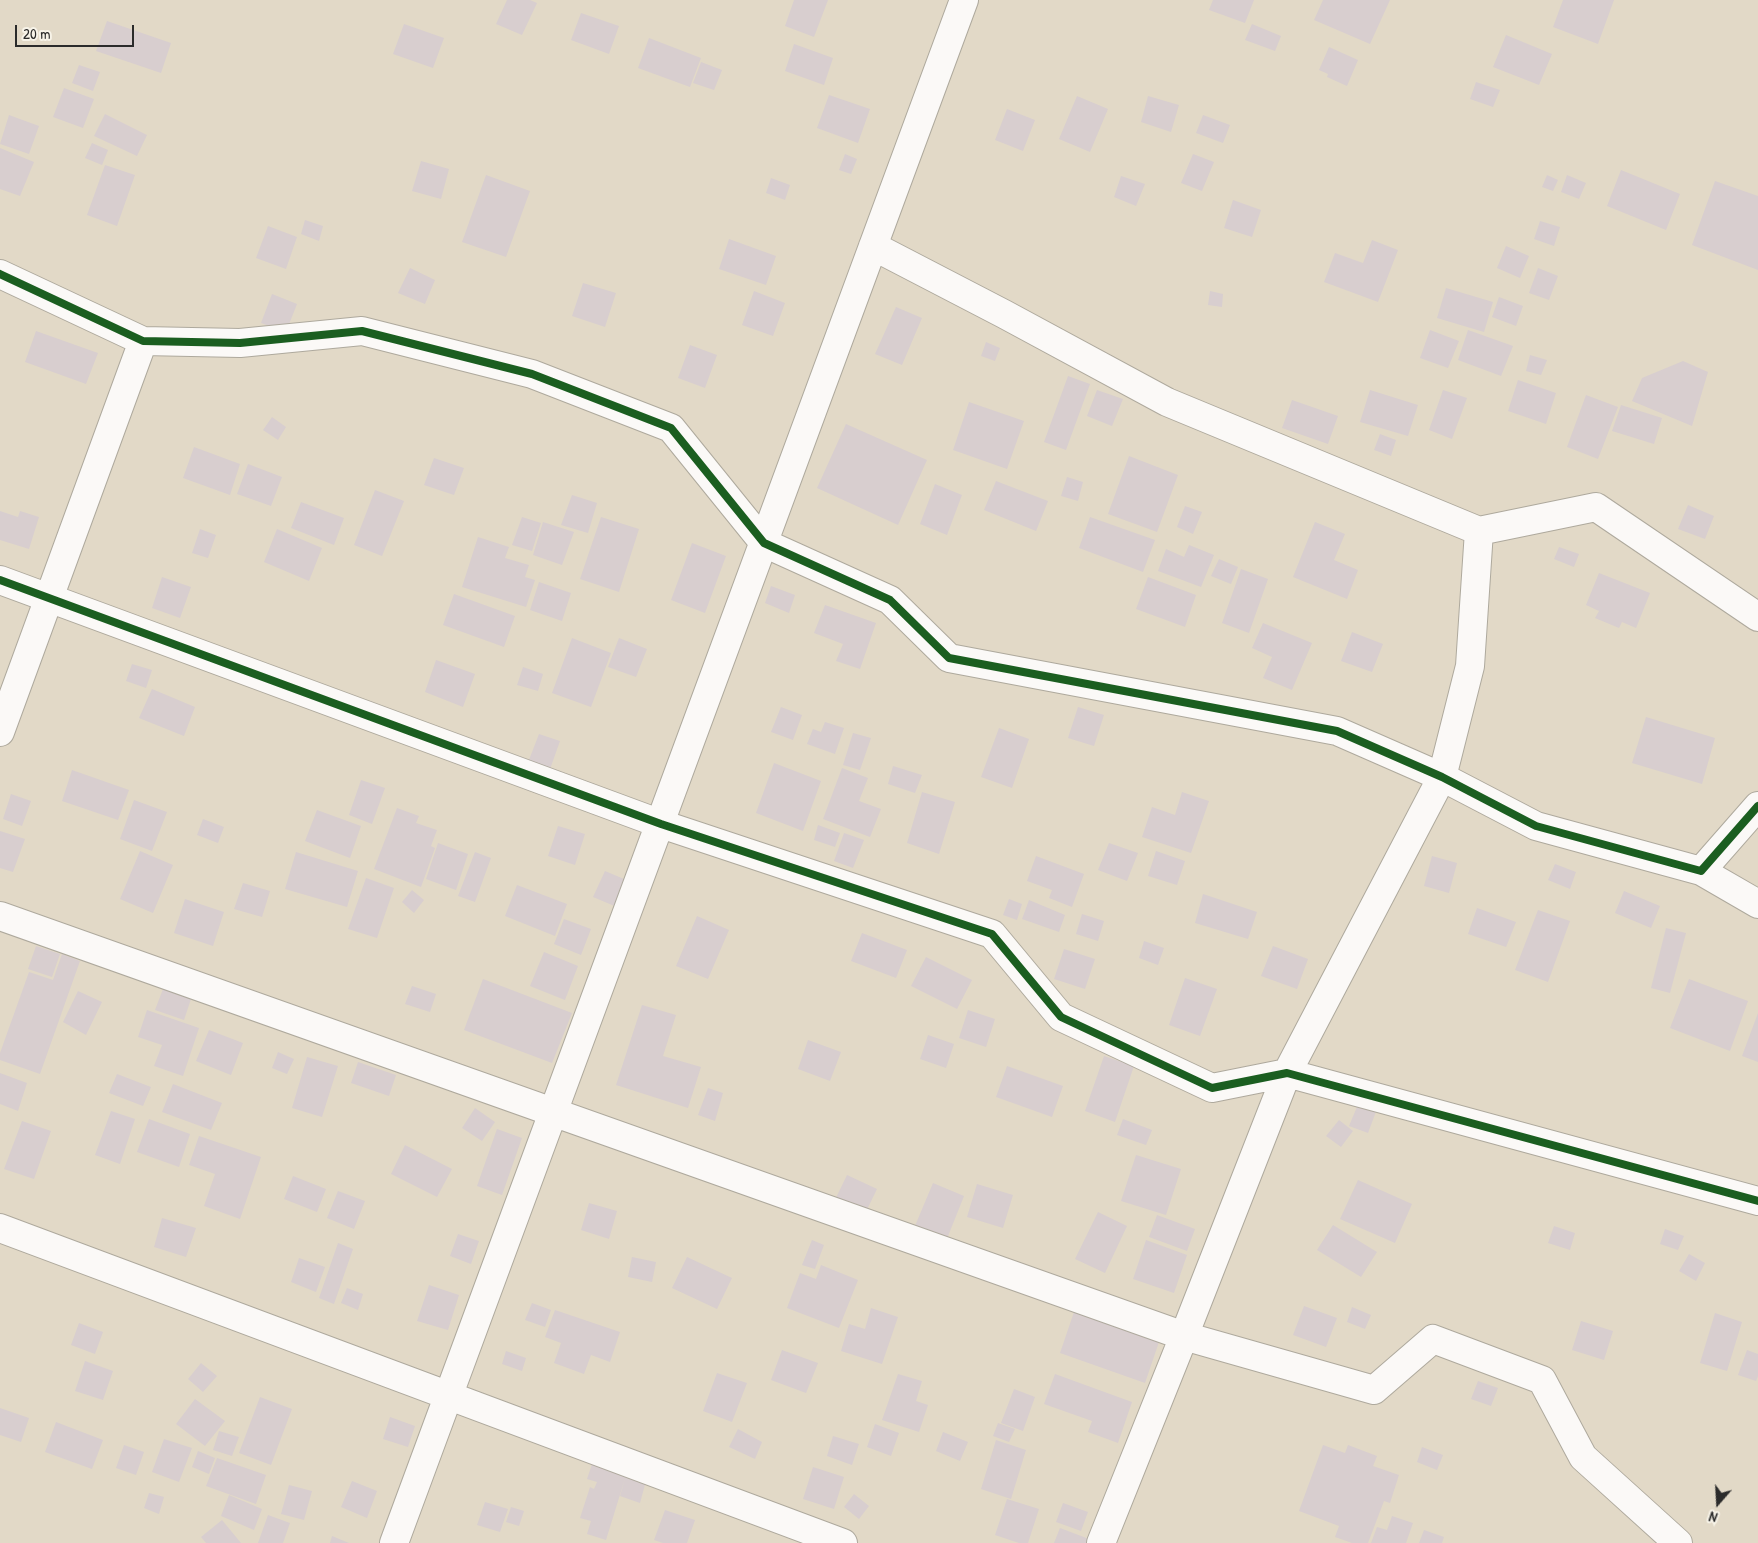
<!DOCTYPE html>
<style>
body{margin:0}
#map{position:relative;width:1758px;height:1543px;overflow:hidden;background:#e2d9c7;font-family:"Patrick Hand",sans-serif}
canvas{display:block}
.north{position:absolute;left:1693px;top:1478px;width:50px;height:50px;-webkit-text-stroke:4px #f7f3e8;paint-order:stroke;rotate:199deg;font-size:14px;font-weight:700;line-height:20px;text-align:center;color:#2b2b2b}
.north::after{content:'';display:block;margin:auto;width:18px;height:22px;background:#2b2b2b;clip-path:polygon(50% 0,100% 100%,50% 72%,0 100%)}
.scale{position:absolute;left:15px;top:25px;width:119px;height:22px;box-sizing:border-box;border:2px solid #2b2b2b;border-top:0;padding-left:6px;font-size:15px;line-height:18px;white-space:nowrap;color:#2b2b2b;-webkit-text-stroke:4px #f7f3e8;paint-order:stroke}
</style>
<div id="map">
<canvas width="1758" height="1543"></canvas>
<div class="north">N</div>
<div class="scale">20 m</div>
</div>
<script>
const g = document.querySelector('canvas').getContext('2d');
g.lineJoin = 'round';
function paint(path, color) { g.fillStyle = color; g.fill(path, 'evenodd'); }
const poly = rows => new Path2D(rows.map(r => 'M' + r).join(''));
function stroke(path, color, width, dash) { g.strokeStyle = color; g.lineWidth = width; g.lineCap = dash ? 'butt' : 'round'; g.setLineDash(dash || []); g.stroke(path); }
const building = poly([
 [507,0,530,0,537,3,522,35,496,24],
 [794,0,828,0,814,37,785,26],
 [1213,0,1254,0,1245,23,1209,10],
 [1323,0,1390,0,1370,44,1314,20],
 [1563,0,1614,0,1598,44,1553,27],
 [581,13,619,26,609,54,571,40],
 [107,21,171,43,161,73,96,51],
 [404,24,444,38,433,68,393,54],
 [1252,24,1281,36,1275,51,1245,40],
 [1506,35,1552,54,1539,85,1493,67],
 [649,38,701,58,690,87,638,68],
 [794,44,833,58,824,85,785,71],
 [1329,47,1358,60,1347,86,1327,77,1328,74,1319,70],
 [701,62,722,70,714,90,693,83],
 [79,65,100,72,93,91,72,83],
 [1476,82,1500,90,1493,107,1470,99],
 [64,88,94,99,83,128,53,117],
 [829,95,870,109,858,143,817,128],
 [1077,96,1108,109,1090,152,1059,139],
 [1148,96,1179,105,1171,132,1141,122],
 [1007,109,1035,120,1023,151,995,140],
 [105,114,147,135,137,156,94,136],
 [9,115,39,126,29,154,0,144],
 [1203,115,1230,125,1223,143,1196,133],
 [92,143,108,150,102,165,85,158],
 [0,148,34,162,20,196,0,189],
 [845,154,857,159,851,174,839,170],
 [1193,154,1214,162,1202,191,1181,183],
 [421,161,449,169,441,199,412,191],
 [105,165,135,175,117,226,87,215],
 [1621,170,1680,194,1666,230,1607,206],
 [486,175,530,191,506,257,462,242],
 [1547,175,1558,180,1553,191,1542,187],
 [1567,175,1586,183,1579,199,1561,192],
 [1121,176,1145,184,1136,206,1114,197],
 [771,178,790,185,785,200,766,193],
 [1715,181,1758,196,1758,270,1692,245],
 [1233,200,1261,210,1252,237,1224,228],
 [305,220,323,226,319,241,301,234],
 [1540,221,1560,227,1554,246,1534,239],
 [268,226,297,237,286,269,256,258],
 [729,239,776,256,766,285,719,269],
 [1372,240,1398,250,1378,302,1324,282,1335,253,1363,263],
 [1506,246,1529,256,1520,278,1497,268],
 [410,268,435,280,425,304,398,293],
 [1538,268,1558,276,1549,300,1529,293],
 [583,283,616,293,605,327,572,316],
 [1446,288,1493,302,1484,332,1437,318],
 [754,291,785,303,773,336,742,325],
 [1210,291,1223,294,1222,307,1208,305],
 [272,294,297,304,286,332,261,323],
 [1499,297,1523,306,1516,326,1492,317],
 [896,307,922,318,902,365,875,354],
 [1430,330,1459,341,1448,368,1420,358],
 [1468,330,1513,346,1501,376,1458,360],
 [36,331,98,353,86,384,25,362],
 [986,342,1000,348,995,361,981,356],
 [690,345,717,355,705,388,678,378],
 [1530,355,1547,360,1541,375,1526,371],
 [1683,361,1708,372,1692,426,1632,401,1642,378],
 [1068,376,1090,384,1066,450,1044,442],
 [1518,380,1556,393,1546,424,1508,411],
 [1097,390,1123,399,1112,426,1087,416],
 [1370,390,1418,405,1408,436,1360,422],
 [1443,390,1467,398,1452,439,1429,430],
 [1586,395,1618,407,1598,459,1567,447],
 [1292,400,1338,416,1328,444,1282,428],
 [969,402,1024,421,1007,469,953,450],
 [1621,405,1662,418,1654,444,1612,431],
 [272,417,286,427,278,440,263,430],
 [846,424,927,460,898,525,817,488],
 [1380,434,1396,440,1391,456,1374,450],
 [194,447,240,464,230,495,183,478],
 [1129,456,1178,475,1157,532,1108,514],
 [434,458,464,468,454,495,424,485],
 [248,464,282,477,271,506,237,494],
 [1067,477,1083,482,1078,501,1061,496],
 [996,481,1048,501,1036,531,984,510],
 [935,484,962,495,947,535,920,524],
 [375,490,404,501,382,556,354,545],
 [572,495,597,503,588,533,561,525],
 [301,502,344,518,334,545,291,528],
 [1688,505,1714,516,1705,539,1678,529],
 [1185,506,1202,512,1193,534,1177,527],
 [0,511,18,517,20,511,39,517,29,549,0,540],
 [522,517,541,523,532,551,512,545],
 [601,517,639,529,619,592,580,579],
 [1090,517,1155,540,1143,572,1079,548],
 [543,522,574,532,562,565,533,555],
 [1315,522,1345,534,1334,560,1358,570,1347,599,1293,577],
 [200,529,216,535,208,558,192,553],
 [277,529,322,548,309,581,264,562],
 [478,537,509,547,505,558,529,565,525,577,535,580,526,607,462,587],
 [692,543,726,556,705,613,671,600],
 [1189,545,1214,555,1201,587,1158,571,1166,549,1184,557],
 [1559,547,1579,554,1574,567,1554,559],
 [1219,559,1238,567,1231,584,1211,576],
 [1241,569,1268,579,1249,633,1222,623],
 [1599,573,1650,593,1636,628,1622,622,1619,628,1595,618,1599,611,1586,605],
 [162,577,191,587,180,618,152,608],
 [1148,577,1196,595,1185,627,1136,609],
 [539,582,571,593,562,621,530,610],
 [771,586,795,595,789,613,765,603],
 [454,594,515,616,504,647,443,625],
 [825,605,876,623,860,669,836,661,843,644,814,633],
 [1263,623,1312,643,1292,690,1263,678,1272,657,1252,648],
 [1352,632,1383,644,1372,672,1341,661],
 [572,638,611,653,591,707,552,693],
 [619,638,647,649,636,677,608,667],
 [436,660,475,674,463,707,425,692],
 [132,664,152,670,146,688,126,681],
 [523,667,543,674,538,691,517,685],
 [152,689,195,707,184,736,139,718],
 [781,707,802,715,793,740,771,732],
 [1078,707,1104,715,1094,746,1068,738],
 [1646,717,1715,738,1702,784,1632,763],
 [825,722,844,728,835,754,807,744,813,729,821,732],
 [999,728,1029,739,1012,788,981,777],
 [853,733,871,738,860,770,843,765],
 [539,734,560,741,549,772,527,765],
 [774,763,821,781,803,831,756,813],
 [893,766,922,775,915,793,888,784],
 [842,768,868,778,859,801,881,809,870,837,823,819],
 [72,770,129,790,118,820,62,801],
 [361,780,385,788,372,824,349,815],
 [922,792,955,802,939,854,907,843],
 [1182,792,1209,801,1191,853,1142,837,1152,807,1175,815],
 [11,794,31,801,22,826,3,819],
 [134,800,167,812,152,851,120,839],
 [397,808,419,816,416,823,437,830,431,846,435,848,421,887,374,869],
 [317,810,361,826,350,858,305,841],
 [203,819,224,827,218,843,197,835],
 [818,825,840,833,835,847,814,840],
 [558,826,585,834,575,865,548,856],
 [0,831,25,839,13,872,0,868],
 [844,833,864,840,853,868,834,861],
 [438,843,468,854,456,890,426,879],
 [1109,843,1138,853,1127,881,1098,870],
 [140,851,173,865,153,913,120,899],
 [1156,851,1185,861,1177,885,1148,876],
 [296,852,358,871,347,907,285,889],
 [475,852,491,858,475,902,458,896],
 [1036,856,1084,874,1072,907,1049,898,1052,890,1027,881],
 [1432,856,1457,863,1449,893,1424,886],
 [1555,864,1576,872,1570,889,1548,880],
 [605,871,636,884,624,910,593,897],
 [366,878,394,888,377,938,348,929],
 [243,883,270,891,262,917,234,909],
 [517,885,567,904,555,936,505,916],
 [412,890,424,900,414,913,402,902],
 [1624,891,1660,906,1651,928,1615,913],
 [1203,894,1257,912,1248,939,1195,923],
 [185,899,224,912,213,946,174,933],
 [1009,899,1022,904,1017,920,1003,915],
 [1029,900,1065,915,1059,932,1022,919],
 [1477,908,1516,922,1506,947,1468,934],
 [1538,910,1570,921,1548,982,1515,970],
 [1082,914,1104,921,1098,941,1076,934],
 [697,916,729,930,708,979,676,966],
 [564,919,591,929,581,955,554,944],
 [1666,928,1686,933,1670,993,1651,988],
 [862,933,907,950,896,978,851,961],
 [1144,941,1164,948,1158,965,1139,958],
 [36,946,60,954,52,977,28,969],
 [1273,946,1308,959,1297,989,1261,976],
 [1064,949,1095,959,1085,989,1054,979],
 [544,952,578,966,565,1000,530,986],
 [62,954,80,961,40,1074,0,1060,0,1053,29,972,53,980],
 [926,957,972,980,957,1009,911,986],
 [1185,978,1217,989,1200,1036,1169,1025],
 [483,979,572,1013,552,1063,464,1030],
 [1689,979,1748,1001,1730,1051,1670,1028],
 [412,986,436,994,430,1012,405,1004],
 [163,989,191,999,184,1020,155,1010],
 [78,991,102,1002,86,1035,63,1022],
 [642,1005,676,1015,663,1056,701,1067,688,1108,616,1085],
 [147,1010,199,1028,183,1076,154,1066,162,1045,138,1037],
 [968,1010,995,1019,986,1047,959,1038],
 [1758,1013,1758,1062,1742,1056],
 [209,1030,243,1043,231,1075,196,1061],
 [928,1035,954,1044,946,1068,920,1059],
 [808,1040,841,1052,830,1081,798,1069],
 [278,1052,294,1059,287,1074,272,1068],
 [1104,1056,1134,1066,1115,1122,1085,1111],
 [307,1057,338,1066,322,1117,292,1108],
 [358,1062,396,1075,389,1096,351,1083],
 [1007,1066,1063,1086,1052,1117,996,1097],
 [0,1073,27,1083,18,1111,0,1104],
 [117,1074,151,1087,143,1106,109,1093],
 [173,1084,222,1103,211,1130,162,1112],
 [708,1088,723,1093,715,1121,698,1115],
 [1359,1102,1377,1109,1368,1133,1349,1126],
 [475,1108,495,1122,482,1141,462,1128],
 [111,1111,135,1119,120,1164,95,1155],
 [149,1119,190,1134,179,1167,137,1152],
 [1123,1119,1152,1130,1146,1145,1117,1135],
 [1339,1120,1353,1131,1341,1147,1326,1136],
 [22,1121,51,1131,34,1179,4,1169],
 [497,1129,522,1138,502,1195,477,1186],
 [199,1136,261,1157,240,1219,204,1206,215,1174,189,1165],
 [405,1145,452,1169,437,1197,391,1174],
 [1136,1155,1181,1169,1166,1215,1121,1201],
 [847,1175,877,1189,861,1222,831,1208],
 [293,1176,326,1189,317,1212,284,1199],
 [1358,1180,1412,1204,1395,1243,1340,1219],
 [933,1183,964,1196,944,1246,912,1233],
 [977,1184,1013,1195,1003,1228,967,1217],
 [338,1191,365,1201,354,1229,327,1218],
 [589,1203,617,1211,609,1239,581,1230],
 [1098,1212,1127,1226,1105,1273,1075,1259],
 [1157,1215,1195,1229,1187,1251,1149,1237],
 [162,1218,196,1228,186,1257,154,1247],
 [1333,1225,1377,1252,1361,1277,1317,1250],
 [1554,1226,1575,1233,1570,1250,1548,1243],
 [1665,1229,1684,1236,1678,1250,1660,1244],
 [458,1234,479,1241,471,1264,450,1256],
 [812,1240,824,1245,815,1269,802,1265],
 [1146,1240,1187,1255,1174,1293,1133,1279],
 [338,1243,353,1249,334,1304,319,1298],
 [1689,1254,1705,1263,1696,1281,1679,1271],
 [632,1257,656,1262,652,1282,628,1277],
 [687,1257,732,1278,717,1309,672,1288],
 [299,1258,325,1267,316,1292,291,1282],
 [821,1265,858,1280,839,1328,787,1308,800,1273,816,1279],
 [429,1285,459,1295,448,1330,417,1321],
 [347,1288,363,1294,358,1310,341,1303],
 [532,1303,551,1310,545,1327,525,1320],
 [1304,1306,1337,1318,1326,1347,1293,1335],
 [1352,1307,1371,1315,1365,1329,1347,1322],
 [871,1308,898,1317,882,1364,841,1351,849,1324,865,1329],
 [555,1310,620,1332,610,1362,591,1355,584,1374,554,1363,561,1343,545,1337],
 [1074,1312,1159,1342,1145,1383,1060,1353],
 [1715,1313,1742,1322,1727,1371,1700,1363],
 [1581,1321,1613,1331,1604,1360,1572,1350],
 [79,1323,103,1332,95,1354,71,1345],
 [782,1350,818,1363,806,1393,771,1380],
 [1747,1350,1758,1354,1758,1376,1756,1381,1738,1375],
 [506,1351,526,1358,522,1371,502,1364],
 [85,1361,113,1371,103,1400,75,1391],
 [201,1363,217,1376,203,1392,188,1379],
 [717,1373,747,1383,732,1422,703,1411],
 [898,1374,922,1381,916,1401,928,1405,919,1432,882,1420],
 [1055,1374,1132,1402,1118,1443,1088,1432,1092,1421,1044,1404],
 [1478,1381,1498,1388,1491,1406,1471,1399],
 [1014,1389,1035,1397,1023,1431,1001,1423],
 [260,1397,292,1409,271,1465,239,1453],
 [195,1399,225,1421,205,1446,176,1424],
 [0,1408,29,1418,21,1442,0,1435],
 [390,1417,415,1426,408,1447,383,1439],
 [56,1422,103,1440,92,1469,45,1452],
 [998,1423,1015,1429,1009,1442,993,1436],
 [875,1424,899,1433,891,1456,867,1447],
 [738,1429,762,1442,755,1459,729,1447],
 [219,1431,239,1437,232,1456,213,1450],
 [943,1432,968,1442,960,1461,936,1451],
 [833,1436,859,1444,852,1465,827,1456],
 [164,1439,192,1448,179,1482,152,1472],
 [996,1440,1026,1450,1011,1499,981,1489],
 [124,1445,144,1452,136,1475,116,1468],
 [1323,1445,1345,1453,1348,1445,1377,1456,1373,1466,1399,1475,1390,1503,1384,1501,1368,1543,1352,1543,1335,1537,1339,1526,1299,1511],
 [1422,1447,1443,1455,1437,1470,1417,1462],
 [198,1451,215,1458,209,1474,192,1467],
 [217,1458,266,1475,256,1504,206,1486],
 [593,1461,627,1472,606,1540,587,1534,591,1521,580,1518,590,1487,594,1489,597,1482,587,1479],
 [813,1467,844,1477,834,1509,803,1499],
 [626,1475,646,1481,640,1503,620,1496],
 [352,1481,377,1491,367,1518,341,1507],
 [289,1485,312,1491,304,1520,281,1514],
 [149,1493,164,1497,159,1514,144,1508],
 [854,1494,869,1506,859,1519,844,1507],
 [229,1495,262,1509,254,1530,221,1516],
 [1007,1499,1039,1509,1028,1543,1019,1543,995,1535],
 [485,1502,508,1509,500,1532,477,1525],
 [1063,1503,1088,1512,1081,1531,1056,1522],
 [511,1507,524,1511,519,1526,506,1522],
 [665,1510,695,1520,687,1543,663,1543,654,1540],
 [268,1515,290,1523,283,1543,258,1543],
 [1392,1516,1413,1523,1406,1543,1371,1543,1377,1527,1387,1530],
 [222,1520,241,1543,206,1543,201,1537],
 [1060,1528,1089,1539,1088,1543,1054,1543],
 [1424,1530,1444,1537,1442,1543,1419,1543],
 [332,1536,349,1543,330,1543]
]);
const minor = poly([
 [873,246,1004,314,1167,402,1479,531,1470,666,1442,777,1287,1073,1184,1336,1101,1543],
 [0,274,143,341,240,343,362,331,532,374,671,428,764,543,890,600,949,658,1337,731,1442,777,1536,826,1701,871,1758,806],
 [1479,531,1596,507,1758,617],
 [0,580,661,824,992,934,1061,1017,1212,1088,1287,1073,1758,1201],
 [0,732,143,341],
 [1701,871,1758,904],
 [0,916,1184,1336,1374,1390,1433,1339,1542,1380,1583,1457,1678,1543],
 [0,1228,843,1543],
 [394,1543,964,0]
]);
const cycleway = poly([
 [0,274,143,341,240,343,362,331,532,374,671,428,764,543,890,600,949,658,1337,731,1442,777,1536,826,1701,871,1758,806],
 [0,580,661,824,992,934,1061,1017,1212,1088,1287,1073,1758,1201]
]);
paint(building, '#d8cecf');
stroke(minor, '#aea99d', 30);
stroke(minor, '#fbf9f7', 28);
stroke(cycleway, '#1b5e20', 8);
</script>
